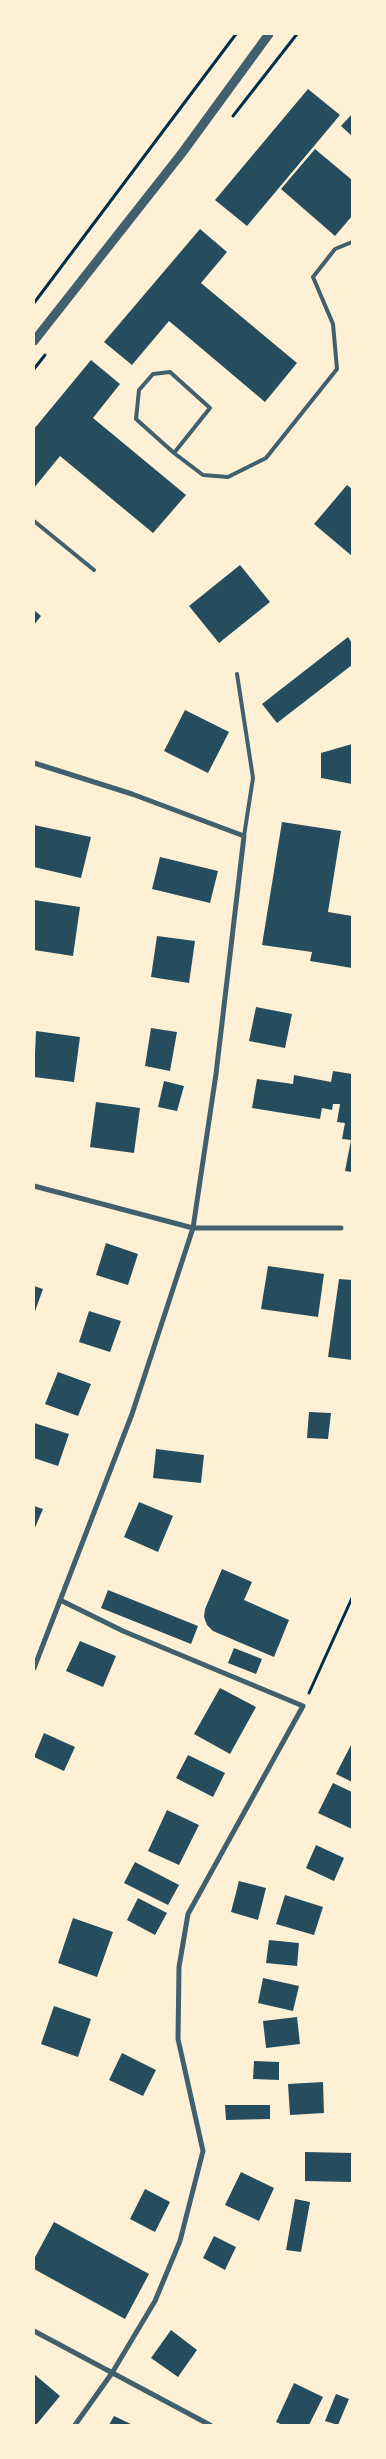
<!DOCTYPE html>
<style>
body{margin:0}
#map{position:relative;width:386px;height:2459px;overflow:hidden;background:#fdf0d5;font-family:"Open Sans",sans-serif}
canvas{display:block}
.frame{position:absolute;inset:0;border:35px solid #fdf0d5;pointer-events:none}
</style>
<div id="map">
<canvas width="386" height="2459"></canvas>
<div class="frame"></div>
</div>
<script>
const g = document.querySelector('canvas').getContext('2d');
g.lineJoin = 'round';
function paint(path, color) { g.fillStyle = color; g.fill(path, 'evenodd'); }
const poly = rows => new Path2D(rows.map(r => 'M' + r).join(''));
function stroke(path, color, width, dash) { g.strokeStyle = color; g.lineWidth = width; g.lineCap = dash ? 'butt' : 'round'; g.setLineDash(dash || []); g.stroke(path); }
const building = poly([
 [308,89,340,115,247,226,215,200],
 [352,114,352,136,341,126],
 [315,149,352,180,352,216,335,236,281,189],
 [200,229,227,252,201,283,297,363,265,402,169,321,132,365,104,342],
 [91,360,120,384,93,418,186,495,153,533,60,456,34,488,34,429],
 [347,485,352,489,352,556,314,524],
 [240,565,270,602,219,643,189,606],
 [34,610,41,616,34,625],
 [348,637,352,643,352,665,277,723,262,704],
 [185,710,229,732,208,773,164,751],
 [352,744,352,784,321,778,321,753],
 [282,822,341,831,328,912,352,916,352,968,310,961,312,952,262,945],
 [34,825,91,837,81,878,34,867],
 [160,857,218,871,210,903,152,889],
 [34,900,80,907,73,956,34,950],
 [157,936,195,941,189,983,151,977],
 [256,1007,292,1014,285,1048,249,1041],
 [151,1028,177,1032,170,1071,145,1066],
 [36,1031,80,1037,74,1082,34,1077],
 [333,1071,352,1074,352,1172,345,1171,351,1140,342,1139,345,1123,337,1122,340,1104,333,1104,332,1110,322,1108,320,1119,252,1108,257,1079,293,1084,294,1075,331,1082],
 [164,1081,184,1086,177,1111,158,1107],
 [96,1102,140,1108,134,1153,90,1147],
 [106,1243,138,1254,128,1285,96,1275],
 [268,1266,324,1274,318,1317,261,1309],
 [339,1279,352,1280,352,1360,328,1357],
 [34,1286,43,1289,34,1314],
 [89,1311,121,1321,110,1352,79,1342],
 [58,1372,91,1384,78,1416,45,1404],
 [309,1412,331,1413,328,1439,307,1438],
 [34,1423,69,1434,58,1466,34,1458],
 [156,1449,204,1455,201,1483,153,1478],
 [139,1502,173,1516,158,1552,124,1537],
 [34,1506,43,1509,34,1530],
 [222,1569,252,1582,244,1600,289,1620,274,1657,213,1631,207,1625,204,1617,205,1609],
 [108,1590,198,1626,191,1644,101,1608],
 [80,1641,116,1656,103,1687,66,1671],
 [234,1648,262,1659,256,1674,228,1663],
 [220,1688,256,1707,230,1754,194,1734],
 [44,1733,75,1747,64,1771,34,1757],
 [352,1743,352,1782,336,1774],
 [188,1755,225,1773,213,1797,176,1778],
 [333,1783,352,1792,352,1829,318,1813],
 [167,1810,199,1825,179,1865,148,1851],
 [316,1845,344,1858,334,1881,306,1868],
 [135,1862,179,1885,168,1905,124,1883],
 [239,1881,266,1888,258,1920,231,1912],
 [285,1895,323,1907,314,1935,276,1924],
 [138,1898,167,1913,155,1935,127,1920],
 [73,1918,113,1932,97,1977,58,1963],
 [269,1940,299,1943,297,1966,266,1963],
 [263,1978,299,1986,293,2011,258,2003],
 [54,2006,91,2019,78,2057,41,2044],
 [297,2017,300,2044,266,2048,263,2021],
 [122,2053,156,2070,143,2096,109,2080],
 [254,2061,279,2062,279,2080,253,2079],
 [323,2082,324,2113,290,2115,288,2084],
 [225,2105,270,2105,270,2119,226,2120],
 [305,2152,352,2153,352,2182,305,2181],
 [241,2172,274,2188,259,2221,225,2205],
 [145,2189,170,2202,155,2232,130,2219],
 [295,2199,310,2202,301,2252,286,2250],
 [54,2222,149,2274,125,2319,34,2269,34,2259],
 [214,2236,236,2247,225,2270,203,2258],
 [171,2330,197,2350,178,2377,151,2358],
 [34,2374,60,2396,36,2425,34,2425],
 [294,2383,323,2397,309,2425,283,2425,276,2422],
 [336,2394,349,2399,338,2425,325,2421],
 [114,2416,133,2425,109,2425]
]);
const path = poly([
 [233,116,297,34],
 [34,303,236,34],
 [34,369,45,355],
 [309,1693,352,1598]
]);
const service = poly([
 [174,453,210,408,170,372,153,374,139,390,136,419,174,453,203,475,228,477,266,458,337,369,333,324,313,277,335,249,352,242],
 [34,521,94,570],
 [237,674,253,778,244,836]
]);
const minor = poly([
 [34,763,132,794,244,836,216,1074,193,1228,132,1414,34,1668],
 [34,1186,193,1228,341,1228],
 [60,1600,123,1631,303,1706,188,1914,179,1967,178,2039,203,2151,180,2241,155,2301,112,2373,75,2425],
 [34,2331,210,2425]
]);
const tertiary = poly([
 [34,341,182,153,269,34]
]);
paint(building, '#264d5e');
stroke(path, '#003049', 3);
stroke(service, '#3f606c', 4);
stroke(minor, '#3f606c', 5);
stroke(tertiary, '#3f606c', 9);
</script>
